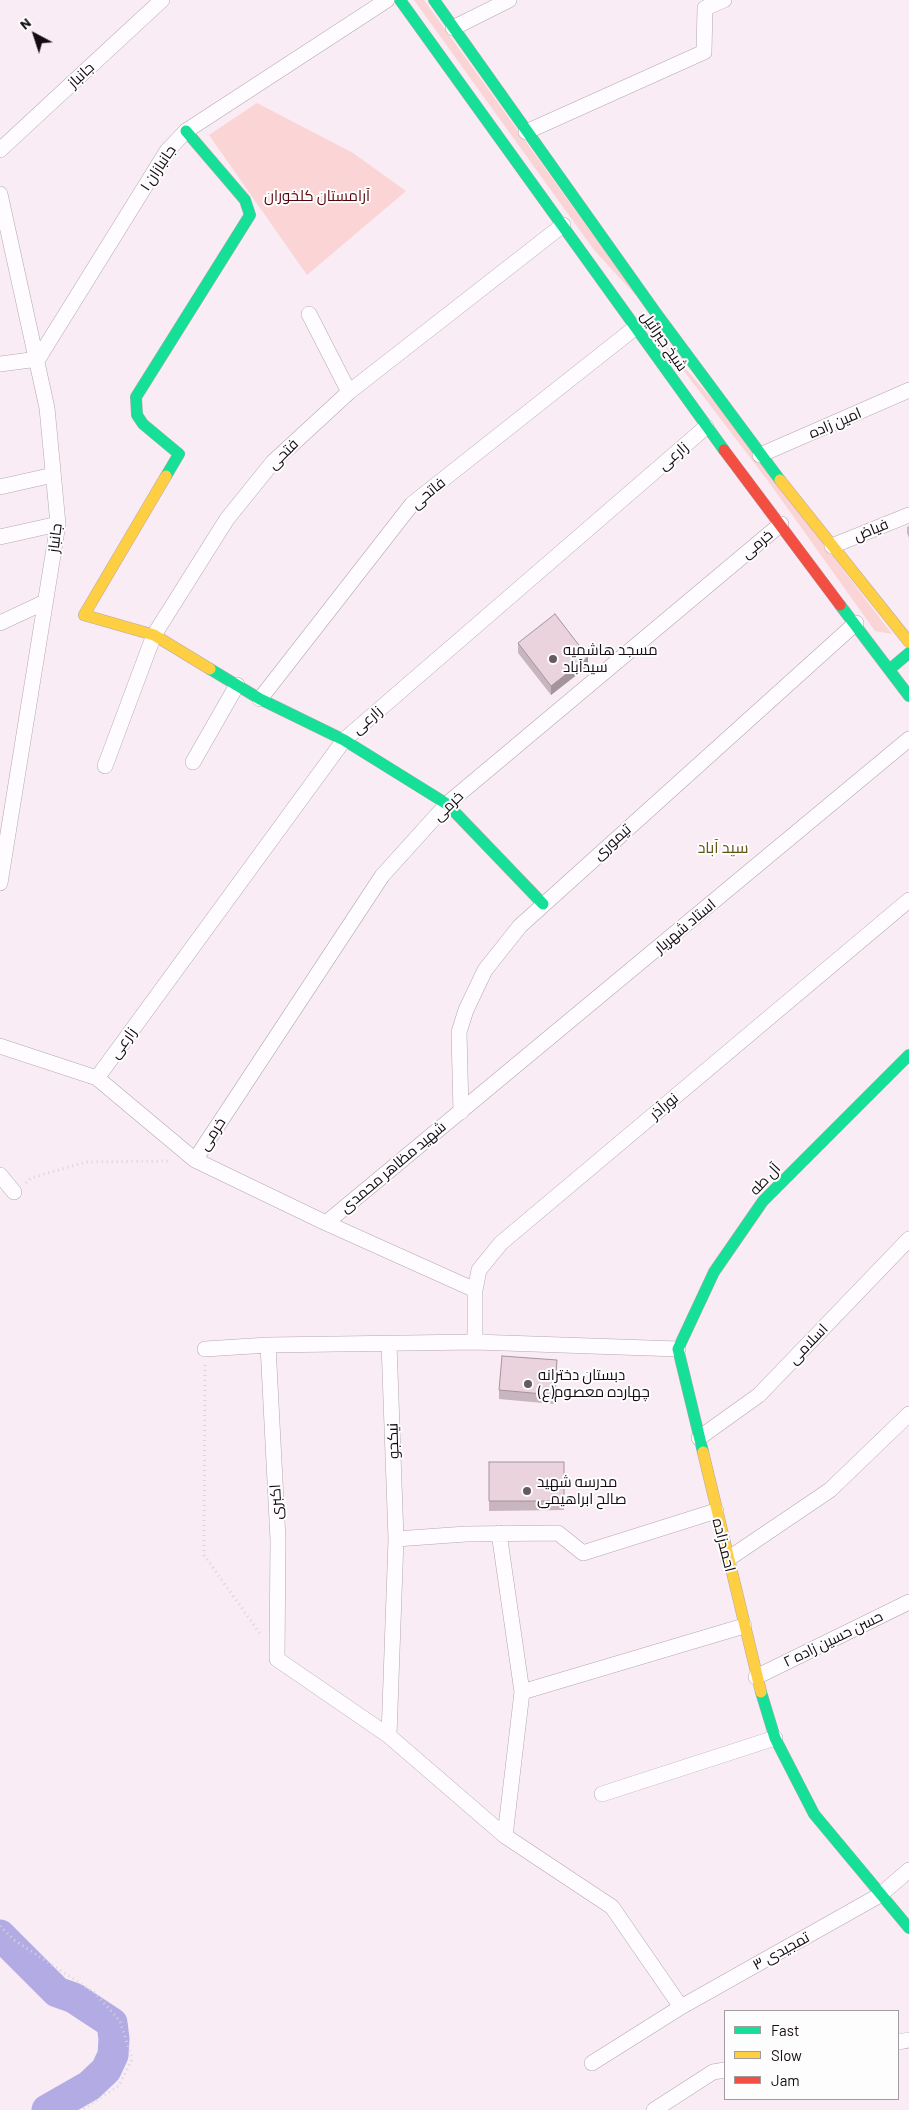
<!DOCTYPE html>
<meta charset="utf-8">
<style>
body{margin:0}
#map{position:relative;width:909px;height:2110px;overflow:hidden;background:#f9ecf5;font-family:Barlow,sans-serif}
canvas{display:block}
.legend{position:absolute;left:724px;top:2010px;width:175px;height:90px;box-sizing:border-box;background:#fdfdfd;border:1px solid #a09c9f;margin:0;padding:6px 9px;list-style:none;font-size:15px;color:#150b12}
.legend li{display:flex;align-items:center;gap:10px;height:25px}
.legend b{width:25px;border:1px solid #a09c9f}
.north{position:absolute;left:10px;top:10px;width:50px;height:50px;-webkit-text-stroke:4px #fdfdfd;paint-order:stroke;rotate:320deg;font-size:14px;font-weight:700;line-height:20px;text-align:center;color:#150b12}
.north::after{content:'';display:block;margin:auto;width:18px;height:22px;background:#150b12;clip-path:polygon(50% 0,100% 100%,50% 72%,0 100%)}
</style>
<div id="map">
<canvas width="909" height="2110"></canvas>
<ul class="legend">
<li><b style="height:6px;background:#16e098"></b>Fast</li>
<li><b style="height:6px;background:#ffcf43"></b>Slow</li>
<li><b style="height:6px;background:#f24e42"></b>Jam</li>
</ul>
<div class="north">N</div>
</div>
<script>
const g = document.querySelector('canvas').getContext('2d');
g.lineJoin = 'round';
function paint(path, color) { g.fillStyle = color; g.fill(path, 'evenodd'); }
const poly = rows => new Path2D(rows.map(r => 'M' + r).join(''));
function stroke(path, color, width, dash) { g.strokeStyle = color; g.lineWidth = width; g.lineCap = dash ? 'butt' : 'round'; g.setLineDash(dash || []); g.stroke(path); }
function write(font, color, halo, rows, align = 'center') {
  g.font = font + ' Barlow,Cairo,sans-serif'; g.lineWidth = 4; g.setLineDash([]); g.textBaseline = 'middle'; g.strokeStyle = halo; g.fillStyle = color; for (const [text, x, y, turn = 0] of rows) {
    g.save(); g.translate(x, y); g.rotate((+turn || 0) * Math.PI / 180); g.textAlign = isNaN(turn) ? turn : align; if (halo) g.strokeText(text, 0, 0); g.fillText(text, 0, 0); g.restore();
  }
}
const green = poly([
 [414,0,424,0,639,299,594,250],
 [257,103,353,153,406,191,307,275,209,135],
 [658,337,718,406,892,634,875,631,768,481]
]);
const river = poly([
 [0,1935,57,1992,74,1998,112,2023,114,2039,113,2055,106,2070,89,2086,47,2110]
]);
const path = poly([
 [26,1183,31,1178,86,1162,171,1161],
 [205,1365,204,1555,261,1635],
 [0,1926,14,1940,95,1993,120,2021,132,2059,119,2086,81,2110]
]);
const street = poly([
 [453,28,509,0],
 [526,132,704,52,705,8,724,0],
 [0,150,162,0],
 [0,194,47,408,58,524,0,883],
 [309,314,349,392],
 [0,364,38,359,167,151,186,131,387,0],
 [760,455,909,390],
 [0,487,53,475],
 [0,537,58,524],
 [832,546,909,515],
 [0,623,45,602],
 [260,699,412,504,636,327],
 [193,762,237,685],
 [105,766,154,635,227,519,273,462,349,392,563,225],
 [0,1046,97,1078,195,1160,326,1223,475,1290],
 [97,1078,344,740,706,427],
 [461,1112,459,1032,466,1010,485,970,520,926,856,623],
 [195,1160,382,876,447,804,781,524],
 [0,1175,14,1192],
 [326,1223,909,739],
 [475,1342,475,1290,479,1270,501,1243,909,900],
 [389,1343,396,1539,389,1736,505,1836,612,1907,681,2007],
 [268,1345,278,1540,277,1659,389,1736],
 [205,1349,268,1345,475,1342,678,1349],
 [699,1438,759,1395,909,1239],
 [499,1533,522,1692],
 [396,1539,466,1534,558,1533,583,1553,716,1511],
 [728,1559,830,1490,909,1414],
 [756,1677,909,1602],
 [602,1794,775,1738],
 [505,1836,522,1692,744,1626],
 [898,2042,909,2040],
 [592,2063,681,2007,880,1895,909,1870],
 [654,2110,713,2072,725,2070]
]);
const fast = poly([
 [400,0,724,450],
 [434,0,656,313,780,480],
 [166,476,179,454,143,424,137,415,136,397,250,215,245,200,186,131],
 [840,605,909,696],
 [210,669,260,699,344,740,447,804,543,904],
 [890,669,909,653],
 [703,1452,678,1349,714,1272,763,1201,909,1055],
 [761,1692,775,1738,814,1814,909,1928]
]);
const slow = poly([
 [166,476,84,615,154,635,210,669],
 [780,480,909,642],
 [703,1452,761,1692]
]);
const jam = poly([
 [724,450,840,605]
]);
const wall = poly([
 [909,526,909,538,907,533,907,527],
 [518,643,588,666,551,695,518,653],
 [557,1369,554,1404,499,1399,499,1390],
 [489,1462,564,1462,564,1510,489,1511]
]);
const shadedWall = poly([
 [588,657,588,666,551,695,551,686],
 [557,1360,557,1369,554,1404,554,1395]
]);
const building = poly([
 [555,614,588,657,551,686,518,643,555,614],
 [502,1356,557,1360,554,1395,499,1390,502,1356],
 [489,1462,564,1462,564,1501,489,1501,489,1462]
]);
const markers = [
 [553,659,5,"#655a61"],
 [528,1384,5,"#655a61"],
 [527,1491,5,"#655a61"]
];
const streetNames = [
 ["جانباز",81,75,-43],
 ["جانبازان ۱",158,168,-56],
 ["شیخ جبرائیل",664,341,55],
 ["امین زاده",835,423,-23],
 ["فتحی",283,454,-45],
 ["زارعی",673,456,-41],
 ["فاتحی",428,493,-40],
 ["فیاض",871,530,-22],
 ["جانباز",55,538,-83],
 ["خرمی",757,544,-40],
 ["زارعی",367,720,-41],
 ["خرمی",448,806,-44],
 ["تیموری",612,842,-42],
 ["استاد شهریار",685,926,-40],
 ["زارعی",123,1043,-54],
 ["نورآذر",664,1106,-40],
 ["خرمی",212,1134,-57],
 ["شهید مظاهر محمدی",393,1167,-40],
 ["آل طه",765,1179,-47],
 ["اسلامی",808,1344,-46],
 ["نیکجو",393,1441,-92],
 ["اکبری",276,1502,-93],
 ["احمدزاده",724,1545,76],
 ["حسن حسین زاده ۲",833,1639,-26],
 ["تمجیدی ۳",781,1951,-29]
];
const parkNames = [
 ["آرامستان کلخوران",317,196]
];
const poiNames = [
 ["مسجد هاشمیه",563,650],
 ["سیدآباد",563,667],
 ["دبستان دخترانه",538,1375],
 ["چهارده معصوم(ع)",538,1392],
 ["مدرسه شهید",537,1482],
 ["صالح ابراهیمی",537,1499]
];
const neighbourhoodNames = [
 ["سید آباد",723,848]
];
paint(green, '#fbd4d5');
stroke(river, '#b2abe4', 31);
stroke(street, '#b3a8b0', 16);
stroke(fast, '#b3a8b0', 12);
stroke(slow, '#b3a8b0', 12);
stroke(jam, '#b3a8b0', 12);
stroke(path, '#d9d4d7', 3, [1, 4]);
stroke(street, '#fefcfe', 15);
stroke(fast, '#16e098', 11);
stroke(slow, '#ffcf43', 11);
stroke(jam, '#f24e42', 11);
paint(wall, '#c9b5be');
paint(shadedWall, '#a4949b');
paint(building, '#ead3dd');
stroke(building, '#a4949b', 1);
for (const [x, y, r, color] of markers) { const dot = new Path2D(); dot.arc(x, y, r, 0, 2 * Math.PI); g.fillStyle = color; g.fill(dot); stroke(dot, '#fdfdfd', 2); }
write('15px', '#150b12', '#fdfdfd', streetNames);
write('15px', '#56020b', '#fdfdfd', parkNames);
write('15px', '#150b12', '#fdfdfd', poiNames, 'left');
write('16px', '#625518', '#fdfdfd', neighbourhoodNames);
</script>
